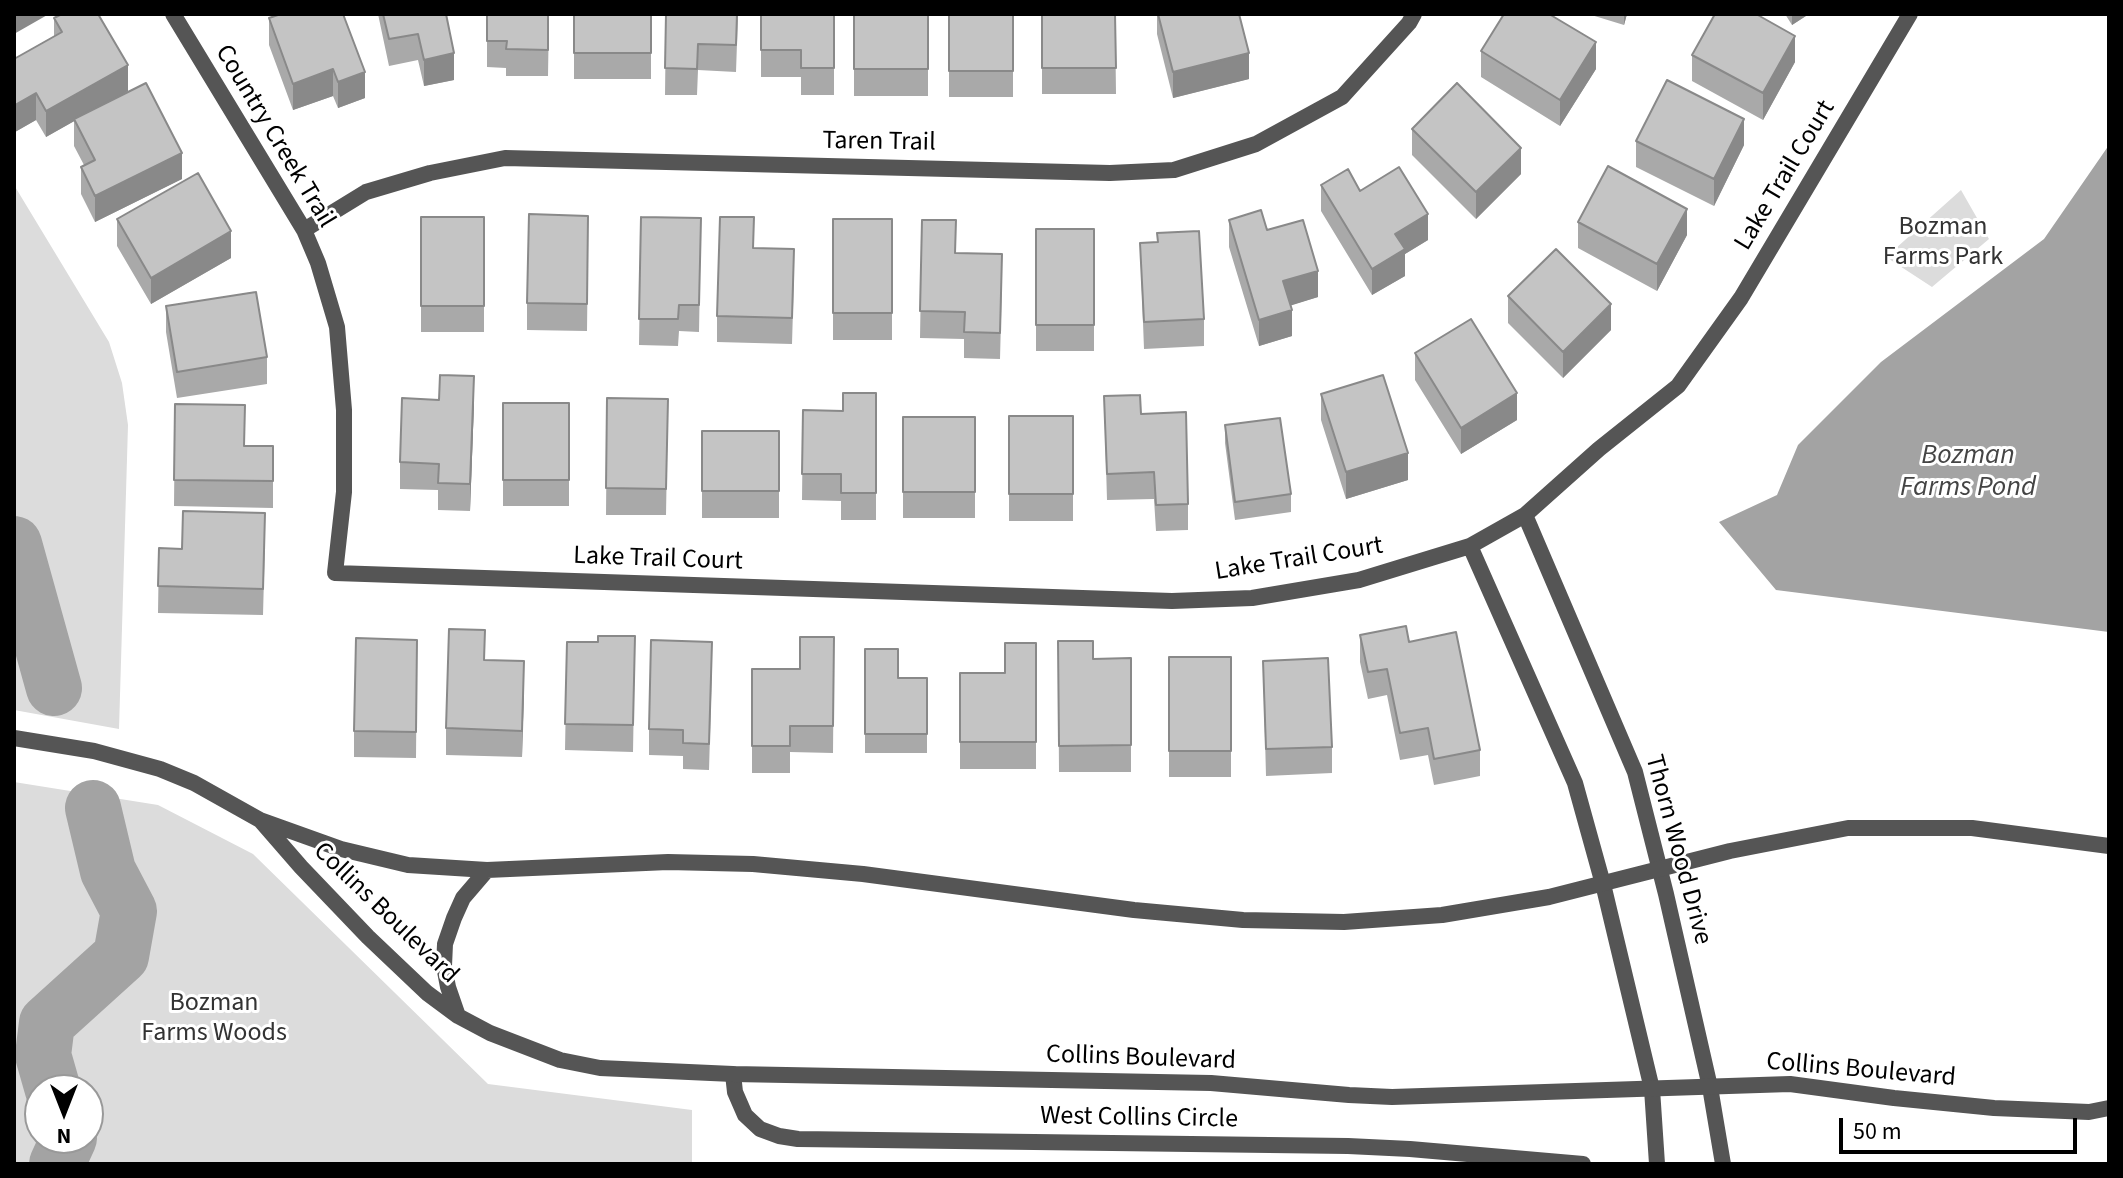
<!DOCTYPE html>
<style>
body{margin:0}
#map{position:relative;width:2123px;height:1178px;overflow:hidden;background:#fff;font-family:"Source Sans 3",sans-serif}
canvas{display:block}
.frame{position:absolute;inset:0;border:16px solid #000;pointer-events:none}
.north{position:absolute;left:24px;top:1074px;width:80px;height:80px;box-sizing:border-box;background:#fff;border:2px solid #999;border-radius:50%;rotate:180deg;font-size:22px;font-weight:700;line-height:32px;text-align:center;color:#000}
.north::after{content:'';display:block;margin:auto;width:28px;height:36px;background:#000;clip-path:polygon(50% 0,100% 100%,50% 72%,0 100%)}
.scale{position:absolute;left:1839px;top:1118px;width:238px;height:36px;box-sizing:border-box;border:4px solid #000;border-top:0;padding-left:10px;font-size:24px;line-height:28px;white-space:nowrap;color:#000;-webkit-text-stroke:6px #fff;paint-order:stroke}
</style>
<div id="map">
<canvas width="2123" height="1178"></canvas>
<div class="frame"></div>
<div class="north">N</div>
<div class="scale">50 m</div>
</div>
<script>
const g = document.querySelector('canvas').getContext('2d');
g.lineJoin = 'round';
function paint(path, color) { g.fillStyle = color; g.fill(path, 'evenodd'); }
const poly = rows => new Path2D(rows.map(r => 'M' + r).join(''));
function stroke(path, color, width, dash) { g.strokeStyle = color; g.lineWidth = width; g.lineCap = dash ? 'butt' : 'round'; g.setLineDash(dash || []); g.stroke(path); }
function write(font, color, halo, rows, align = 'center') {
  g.font = font + ' "Source Sans 3",sans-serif'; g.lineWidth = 6; g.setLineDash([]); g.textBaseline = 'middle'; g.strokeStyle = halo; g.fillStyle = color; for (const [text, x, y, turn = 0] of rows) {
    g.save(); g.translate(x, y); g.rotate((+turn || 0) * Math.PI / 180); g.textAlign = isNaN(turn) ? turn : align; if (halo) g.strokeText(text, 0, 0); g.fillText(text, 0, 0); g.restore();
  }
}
const green = poly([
 [14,185,109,342,122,383,128,425,119,729,14,710],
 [1961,190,1989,239,1932,287,1886,257],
 [14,782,158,805,253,854,488,1084,692,1110,692,1164,14,1164],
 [40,1090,88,1090,88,1138,40,1138]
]);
const water = poly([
 [2109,145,2109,632,1776,590,1719,522,1777,495,1798,445,1881,362,2044,239]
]);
const river = poly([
 [14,544,54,688],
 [53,1090,43,1055,47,1023,121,956,129,911,108,871,93,808],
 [57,1164,69,1138]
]);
const minor = poly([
 [173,14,304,230,318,263,337,327,344,410,344,492,335,573,1172,601,1252,598,1359,580,1470,546,1525,515,1599,449,1678,386,1741,298,1910,14],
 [304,230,366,192,430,173,505,158,1110,173,1174,170,1256,144,1342,97,1409,23,1414,14],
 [1525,515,1635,772,1666,894,1710,1087,1723,1164],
 [1470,546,1575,783,1603,884,1652,1089,1657,1164],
 [733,1074,735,1092,745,1115,760,1129,779,1136,798,1139,1348,1146,1410,1149,1583,1164]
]);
const tertiary = poly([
 [14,738,94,751,160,769,194,783,260,820,341,849,408,865,487,870,668,862,753,864,863,874,1134,910,1243,920,1344,922,1442,915,1549,897,1730,851,1848,828,1972,828,2109,846],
 [261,821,301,867,368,937,427,993,458,1016,490,1033,560,1060,600,1068,733,1074,1211,1083,1349,1095,1392,1097,1790,1084,1894,1098,1994,1108,2089,1112,2109,1108],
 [458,1016,448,987,444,966,445,944,454,918,463,898,487,870]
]);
const wall = poly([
 [281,14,365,98,338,108,333,96,293,110,269,45,269,18],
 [378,14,446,14,454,80,424,86,418,60,389,66],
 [487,14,549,14,548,76,506,76,506,68,487,67],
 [574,14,651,14,651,79,574,79],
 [666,14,738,14,736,72,698,70,697,95,665,95],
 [761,14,834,14,834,95,801,95,801,77,761,77],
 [854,14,928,14,928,96,854,96],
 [949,14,1013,14,1013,97,949,97],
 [1042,14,1115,14,1116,94,1042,94],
 [1157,14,1239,14,1249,79,1173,98,1157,34],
 [1588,14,1627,14,1624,25],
 [1785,14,1809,14,1792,25],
 [54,18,128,91,107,103,182,179,95,222,81,194,81,167,84,165,74,146,74,121,46,137,36,120,15,132,14,129,14,59,54,36],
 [1481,51,1596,69,1560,126,1481,77],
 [1692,55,1795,62,1763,120,1692,81],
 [1412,129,1521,174,1476,219,1412,155],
 [1636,141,1744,145,1714,206,1636,167],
 [1321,185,1360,191,1428,240,1405,254,1405,276,1372,295,1321,211],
 [421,217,484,217,484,332,421,332],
 [641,217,701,218,699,332,679,331,678,346,639,345],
 [117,219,231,258,151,304,117,246],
 [833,219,892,219,892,340,833,340],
 [922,220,956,253,1002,281,1000,359,964,358,964,339,920,338],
 [1229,220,1267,230,1318,297,1291,305,1292,336,1259,346,1229,247],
 [1578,222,1687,235,1657,291,1578,248],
 [1036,229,1094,229,1094,351,1036,351],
 [588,242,587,331,527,330,527,303],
 [1157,242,1204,319,1204,346,1144,349,1140,243],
 [754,248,794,275,792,344,717,342,717,316],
 [1508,296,1611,330,1563,378,1508,323],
 [166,306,267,357,267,384,177,398,166,332],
 [1415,353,1517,420,1461,454,1415,380],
 [876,393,876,520,841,520,841,501,802,500,803,410,843,411],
 [1321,394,1408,480,1346,499,1321,420],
 [1104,396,1141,414,1188,504,1188,530,1156,531,1154,499,1107,500],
 [607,398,668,399,666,515,606,515],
 [439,400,474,403,470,511,438,510,438,490,400,489,400,462],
 [503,403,569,403,569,506,503,506],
 [175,404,244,446,273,446,273,508,174,506],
 [1009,416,1073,416,1073,521,1009,521],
 [903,417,975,417,975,518,903,518],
 [1225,425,1291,494,1291,512,1235,520,1225,443],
 [702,431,779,431,779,518,702,518],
 [265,540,263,615,158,613,159,548,182,549],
 [1360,635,1409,642,1480,750,1480,776,1434,785,1428,755,1400,760,1387,695,1368,699,1360,662],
 [635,636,633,752,565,750,567,642,598,642],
 [834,637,833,753,790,752,790,773,752,773,752,669,800,669],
 [417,640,416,758,354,757,354,731],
 [1058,641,1093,659,1131,658,1131,772,1059,772],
 [1036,643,1036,769,960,769,960,673,1005,673],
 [865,649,898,678,927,678,927,753,865,753],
 [1169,657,1231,657,1231,777,1169,777],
 [485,660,524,687,522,757,446,755,446,728],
 [1263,661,1332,747,1332,773,1266,776],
 [712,668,709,770,683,769,683,756,649,755,649,729]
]);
const shadedWall = poly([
 [14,14,49,14,14,34],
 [1624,14,1627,14,1624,25],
 [1792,14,1809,14,1792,25],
 [1795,36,1795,62,1763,120,1763,93],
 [1596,42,1596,69,1560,126,1560,100],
 [454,53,454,80,424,86,424,60],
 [1249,53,1249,79,1173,98,1173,72],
 [128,65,128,91,46,137,46,111],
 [333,69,333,96,293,110,293,84],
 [365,72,365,98,338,108,338,82],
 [36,93,36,120,15,132,15,105],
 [1744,119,1744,145,1714,206,1714,179],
 [1521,148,1521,174,1476,219,1476,192],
 [182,153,182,179,95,222,95,196],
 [1687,209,1687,235,1657,291,1657,264],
 [1428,214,1428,240,1405,254,1405,276,1372,295,1372,269,1395,234],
 [231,231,231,258,151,304,151,278],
 [1318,271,1318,297,1283,308,1283,281],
 [1611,304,1611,330,1563,378,1563,352],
 [1292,310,1292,336,1259,346,1259,320],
 [474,376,474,403,470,511,470,484],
 [1517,393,1517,420,1461,454,1461,428],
 [1408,453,1408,480,1346,499,1346,472],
 [524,661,524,687,522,757,522,731]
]);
const building = poly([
 [62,14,98,14,128,65,46,111,36,93,15,105,14,102,14,59,62,32,54,18,62,14],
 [281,14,343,14,365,72,338,82,333,69,293,84,269,18,281,14],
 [383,14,446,14,454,53,424,60,418,34,389,39,383,14],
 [487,14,548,14,548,50,506,49,507,41,487,41,487,14],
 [574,14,651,14,651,53,574,53,574,14],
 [666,14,737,14,736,45,698,44,697,69,665,68,666,14],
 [761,14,834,14,834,68,801,68,801,50,761,50,761,14],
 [854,14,928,14,928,69,854,69,854,14],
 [949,14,1013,14,1013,71,949,71,949,14],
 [1042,14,1115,14,1116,68,1042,68,1042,14],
 [1158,14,1239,14,1249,53,1173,72,1158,14],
 [1504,14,1549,14,1596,42,1560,100,1481,51,1504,14],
 [1715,14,1756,14,1795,36,1763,93,1692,55,1715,14],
 [1667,80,1744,119,1714,179,1636,141,1667,80],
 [146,83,182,153,95,196,81,167,95,160,74,119,146,83],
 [1457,83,1521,148,1476,192,1412,129,1457,83],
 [1608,166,1687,209,1657,264,1578,222,1608,166],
 [1399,167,1428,214,1395,234,1405,249,1372,269,1321,185,1348,169,1360,191,1399,167],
 [198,173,231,231,151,278,117,219,198,173],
 [1261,210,1267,230,1303,220,1318,271,1283,281,1292,310,1259,320,1229,220,1261,210],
 [529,214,588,216,587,304,527,303,529,214],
 [421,217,484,217,484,306,421,306,421,217],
 [641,217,701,218,699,305,679,305,678,319,639,319,641,217],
 [720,217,754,217,753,248,794,249,792,318,717,316,720,217],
 [833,219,892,219,892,313,833,313,833,219],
 [922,220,956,220,955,253,1002,254,1000,333,964,332,965,312,920,311,922,220],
 [1036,229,1094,229,1094,325,1036,325,1036,229],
 [1199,231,1204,319,1144,322,1140,243,1158,242,1157,233,1199,231],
 [1556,249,1611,304,1563,352,1508,296,1556,249],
 [256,292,267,357,177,372,166,306,256,292],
 [1471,319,1517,393,1461,428,1415,353,1471,319],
 [440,375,474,376,470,484,438,483,439,464,400,462,402,398,439,400,440,375],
 [1383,375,1408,453,1346,472,1321,394,1383,375],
 [843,393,876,393,876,493,841,493,841,474,802,474,803,410,843,411,843,393],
 [1140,395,1141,414,1186,412,1188,504,1156,505,1154,472,1107,474,1104,396,1140,395],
 [607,398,668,399,666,489,606,488,607,398],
 [503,403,569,403,569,480,503,480,503,403],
 [175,404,245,405,244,446,273,446,273,481,174,480,175,404],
 [1009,416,1073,416,1073,494,1009,494,1009,416],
 [903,417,975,417,975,492,903,492,903,417],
 [1280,418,1291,494,1235,502,1225,425,1280,418],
 [702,431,779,431,779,491,702,491,702,431],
 [183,511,265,513,263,589,158,586,159,548,182,549,183,511],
 [1406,626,1409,642,1456,632,1480,750,1434,759,1428,728,1400,733,1387,669,1368,672,1360,635,1406,626],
 [449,629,485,630,484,660,524,661,522,731,446,728,449,629],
 [598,636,635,636,633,725,565,724,567,642,598,642,598,636],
 [800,637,834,637,833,726,790,726,790,746,752,746,752,669,800,669,800,637],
 [356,638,417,640,416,732,354,731,356,638],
 [651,640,712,642,709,744,683,743,683,730,649,729,651,640],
 [1058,641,1093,641,1093,659,1131,658,1131,745,1059,746,1058,641],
 [1005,643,1036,643,1036,742,960,742,960,673,1005,673,1005,643],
 [865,649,898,649,898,678,927,678,927,734,865,734,865,649],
 [1169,657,1231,657,1231,751,1169,751,1169,657],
 [1328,658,1332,747,1266,749,1263,661,1328,658]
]);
const streetNames = [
 ["Country Creek Trail",274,137,59],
 ["Taren Trail",879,143,1],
 ["Lake Trail Court",1786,176,-59],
 ["Lake Trail Court",658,560,2],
 ["Lake Trail Court",1299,560,-9],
 ["Thorn Wood Drive",1677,850,75],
 ["Collins Boulevard",385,914,44],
 ["Collins Boulevard",1141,1059,2],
 ["Collins Boulevard",1861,1071,5],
 ["West Collins Circle",1139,1119,1]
];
const parkNames = [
 ["Bozman",1943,228],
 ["Farms Park",1943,258],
 ["Bozman",214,1004],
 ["Farms Woods",214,1034]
];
const waterNames = [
 ["Bozman",1968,457],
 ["Farms Pond",1968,489]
];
paint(green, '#dcdcdc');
paint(water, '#a3a3a3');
stroke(river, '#a3a3a3', 56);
stroke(minor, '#555', 16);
stroke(tertiary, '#555', 16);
paint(wall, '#a9a9a9');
paint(shadedWall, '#898989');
paint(building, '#c4c4c4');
stroke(building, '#898989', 2);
write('26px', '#000', '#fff', streetNames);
write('26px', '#333', '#fff', parkNames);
write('italic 28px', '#444', '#fff', waterNames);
</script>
